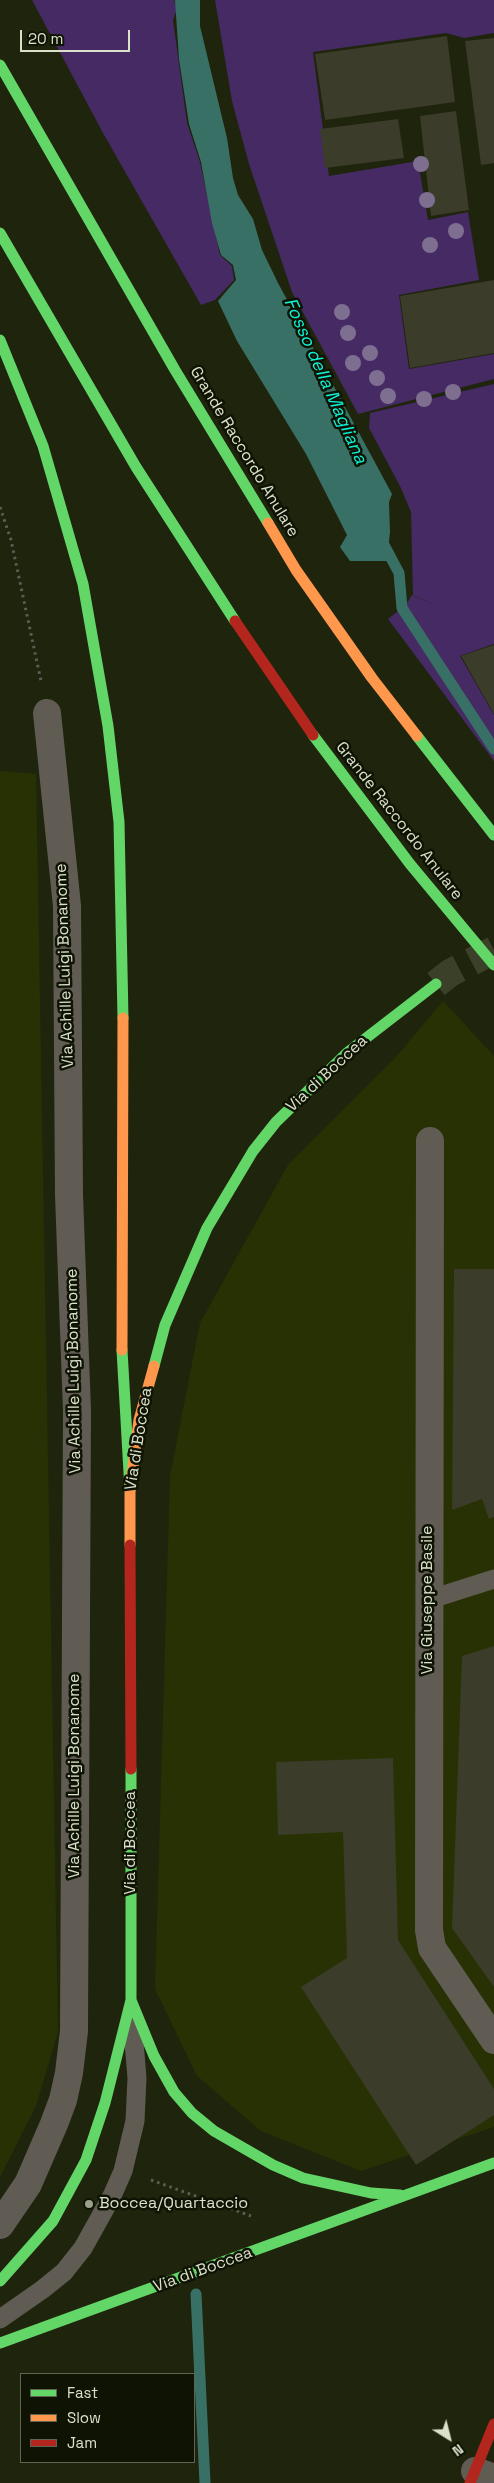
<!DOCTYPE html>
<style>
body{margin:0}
#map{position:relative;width:494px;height:2483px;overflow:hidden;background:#1f240d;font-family:"Space Grotesk",sans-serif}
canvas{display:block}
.legend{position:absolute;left:20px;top:2373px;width:175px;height:90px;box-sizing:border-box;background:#0f1304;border:1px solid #606553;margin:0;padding:6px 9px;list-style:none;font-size:15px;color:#dae1ca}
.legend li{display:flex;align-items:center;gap:10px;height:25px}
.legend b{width:25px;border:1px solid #606553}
.north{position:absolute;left:424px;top:2413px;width:50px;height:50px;-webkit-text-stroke:4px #0f1304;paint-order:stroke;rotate:144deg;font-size:14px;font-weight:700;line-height:20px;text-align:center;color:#dae1ca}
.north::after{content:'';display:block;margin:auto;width:18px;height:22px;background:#dae1ca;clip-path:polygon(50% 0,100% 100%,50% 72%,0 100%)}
.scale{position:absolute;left:20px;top:30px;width:110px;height:22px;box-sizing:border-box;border:2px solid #dae1ca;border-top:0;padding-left:6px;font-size:15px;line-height:18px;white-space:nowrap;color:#dae1ca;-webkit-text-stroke:4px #0f1304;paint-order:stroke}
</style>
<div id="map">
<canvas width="494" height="2483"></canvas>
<ul class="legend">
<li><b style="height:6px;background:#63d668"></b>Fast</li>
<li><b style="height:6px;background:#ff974d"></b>Slow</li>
<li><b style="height:6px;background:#b3261e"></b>Jam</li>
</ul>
<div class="north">N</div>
<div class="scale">20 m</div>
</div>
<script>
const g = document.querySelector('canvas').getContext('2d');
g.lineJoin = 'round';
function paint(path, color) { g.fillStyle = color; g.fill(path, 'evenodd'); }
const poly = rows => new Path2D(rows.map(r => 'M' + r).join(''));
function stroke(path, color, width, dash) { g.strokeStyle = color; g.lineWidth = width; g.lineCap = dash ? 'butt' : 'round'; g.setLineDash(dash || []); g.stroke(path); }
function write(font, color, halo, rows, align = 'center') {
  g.font = font + ' "Space Grotesk",sans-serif'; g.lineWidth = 5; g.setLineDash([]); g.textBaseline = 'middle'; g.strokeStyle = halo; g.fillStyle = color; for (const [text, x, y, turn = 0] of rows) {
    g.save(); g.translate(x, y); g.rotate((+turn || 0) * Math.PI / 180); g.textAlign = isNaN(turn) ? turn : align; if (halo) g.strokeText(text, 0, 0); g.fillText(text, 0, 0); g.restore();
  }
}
const built = poly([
 [0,771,36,774,58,2032,36,2106,0,2177],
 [443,1001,494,1056,494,2127,361,2171,261,2131,197,2076,155,1989,170,1476,200,1323,288,1165,396,1057]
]);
const green = poly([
 [32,0,174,0,177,9,173,20,187,123,200,162,220,255,232,266,234,280,215,300,201,305,103,133],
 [215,0,494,0,494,33,464,38,446,33,313,52,329,176,418,161,428,220,468,212,479,280,399,295,409,369,494,354,494,379,358,414,292,292,249,164,232,101],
 [494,384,494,644,460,656,494,715,494,761,388,619,406,605,412,595,442,608,413,595,411,512,400,486,369,428,370,413]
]);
const water = poly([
 [175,0,200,0,200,26,227,138,233,178,238,195,253,219,262,250,278,283,392,494,389,502,390,532,387,561,350,561,340,547,347,535,306,454,237,341,218,301,236,280,233,265,221,255,212,223,201,162,189,124,179,59]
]);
const stream = poly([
 [381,539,399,573,402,608,494,749],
 [196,2294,205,2483]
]);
const building = poly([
 [447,36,455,102,325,120,315,54],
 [494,38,494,163,481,165,465,41],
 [456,111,469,210,431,216,420,116],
 [398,119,404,158,325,168,320,129],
 [494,280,494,353,410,368,400,296],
 [494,645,494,714,461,656],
 [454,1269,494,1269,494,1517,489,1519,482,1499,452,1510],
 [494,1646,494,1987,452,1928,462,1656],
 [393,1758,398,1940,494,2089,494,2115,416,2165,301,1987,347,1958,343,1832,278,1835,276,1762]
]);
const secondaryTunnel = poly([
 [436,984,450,973,494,950]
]);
const path = poly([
 [0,507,11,540,41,681],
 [151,2180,251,2216]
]);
const lane = poly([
 [428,1600,494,1579],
 [0,2319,43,2289,64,2272,83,2248,112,2196,123,2171,135,2121,137,2078,132,2018]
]);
const street = poly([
 [430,1141,429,1930,432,1948,494,2040],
 [0,2225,28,2184,54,2124,63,2100,69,2073,74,2031,77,1411,69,1195,67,906,47,713],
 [475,2471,494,2478]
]);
const fast = poly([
 [0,65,175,370,268,523],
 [0,233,136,467,235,621],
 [0,340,43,446,83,584,108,726,119,822,123,1018],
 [417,736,494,835],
 [122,1350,130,1490],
 [154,1366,165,1325,207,1228,253,1151,276,1122,348,1052,436,984],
 [131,2000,154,2056,174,2092,192,2113,214,2131,273,2165,303,2178,371,2193,400,2195],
 [0,2281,53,2221,86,2160,105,2103,131,2000,131,1769],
 [0,2343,494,2163]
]);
const slow = poly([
 [268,523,296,570,372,678,417,736],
 [122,1350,123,1018],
 [130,1545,130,1490,139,1420,154,1366]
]);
const jam = poly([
 [130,1545,131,1769],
 [470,2483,494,2424]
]);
const fastBridge = poly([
 [313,735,410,864,494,965]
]);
const jamBridge = poly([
 [235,621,313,735]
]);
const trees = [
 [421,164],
 [427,200],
 [456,231],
 [430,245],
 [342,312],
 [348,333],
 [370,353],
 [353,363],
 [377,378],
 [453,392],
 [388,396],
 [424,399]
];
const markers = [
 [89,2204,5,"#999f88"]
];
const streetNames = [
 ["Grande Raccordo Anulare",244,452,59],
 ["Grande Raccordo Anulare",399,821,52],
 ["Via Achille Luigi Bonanome",65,966,-92],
 ["Via di Boccea",327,1074,-43],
 ["Via Achille Luigi Bonanome",74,1371,-91],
 ["Via di Boccea",139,1439,-81],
 ["Via Giuseppe Basile",428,1600,-90],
 ["Via Achille Luigi Bonanome",75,1776,-90],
 ["Via di Boccea",131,1843,-90],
 ["Via di Boccea",203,2270,-20]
];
const poiNames = [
 ["Boccea/Quartaccio",99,2204]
];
const waterNames = [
 ["Fosso della Magliana",325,381,66]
];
paint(built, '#283103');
paint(green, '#452a64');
paint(water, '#397065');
stroke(stream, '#397065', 11);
paint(building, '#3b3c29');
stroke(secondaryTunnel, '#3b4029', 28, [28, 14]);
stroke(path, '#5e5d54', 3, [2.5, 4]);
stroke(lane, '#605c54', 19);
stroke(street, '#605c54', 28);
stroke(fast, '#63d668', 11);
stroke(slow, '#ff974d', 11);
stroke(jam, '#b3261e', 11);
stroke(fastBridge, '#63d668', 11);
stroke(jamBridge, '#b3261e', 11);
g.fillStyle = '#7e6f91';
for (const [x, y] of trees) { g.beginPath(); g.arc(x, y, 8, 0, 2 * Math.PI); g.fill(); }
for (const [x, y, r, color] of markers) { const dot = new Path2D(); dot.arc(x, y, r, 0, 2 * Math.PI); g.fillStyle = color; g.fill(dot); stroke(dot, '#0f1304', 2); }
write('16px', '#dae1ca', '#0f1304', streetNames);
write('16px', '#dae1ca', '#0f1304', poiNames, 'left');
write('italic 18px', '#0ef1d7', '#0f1304', waterNames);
</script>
